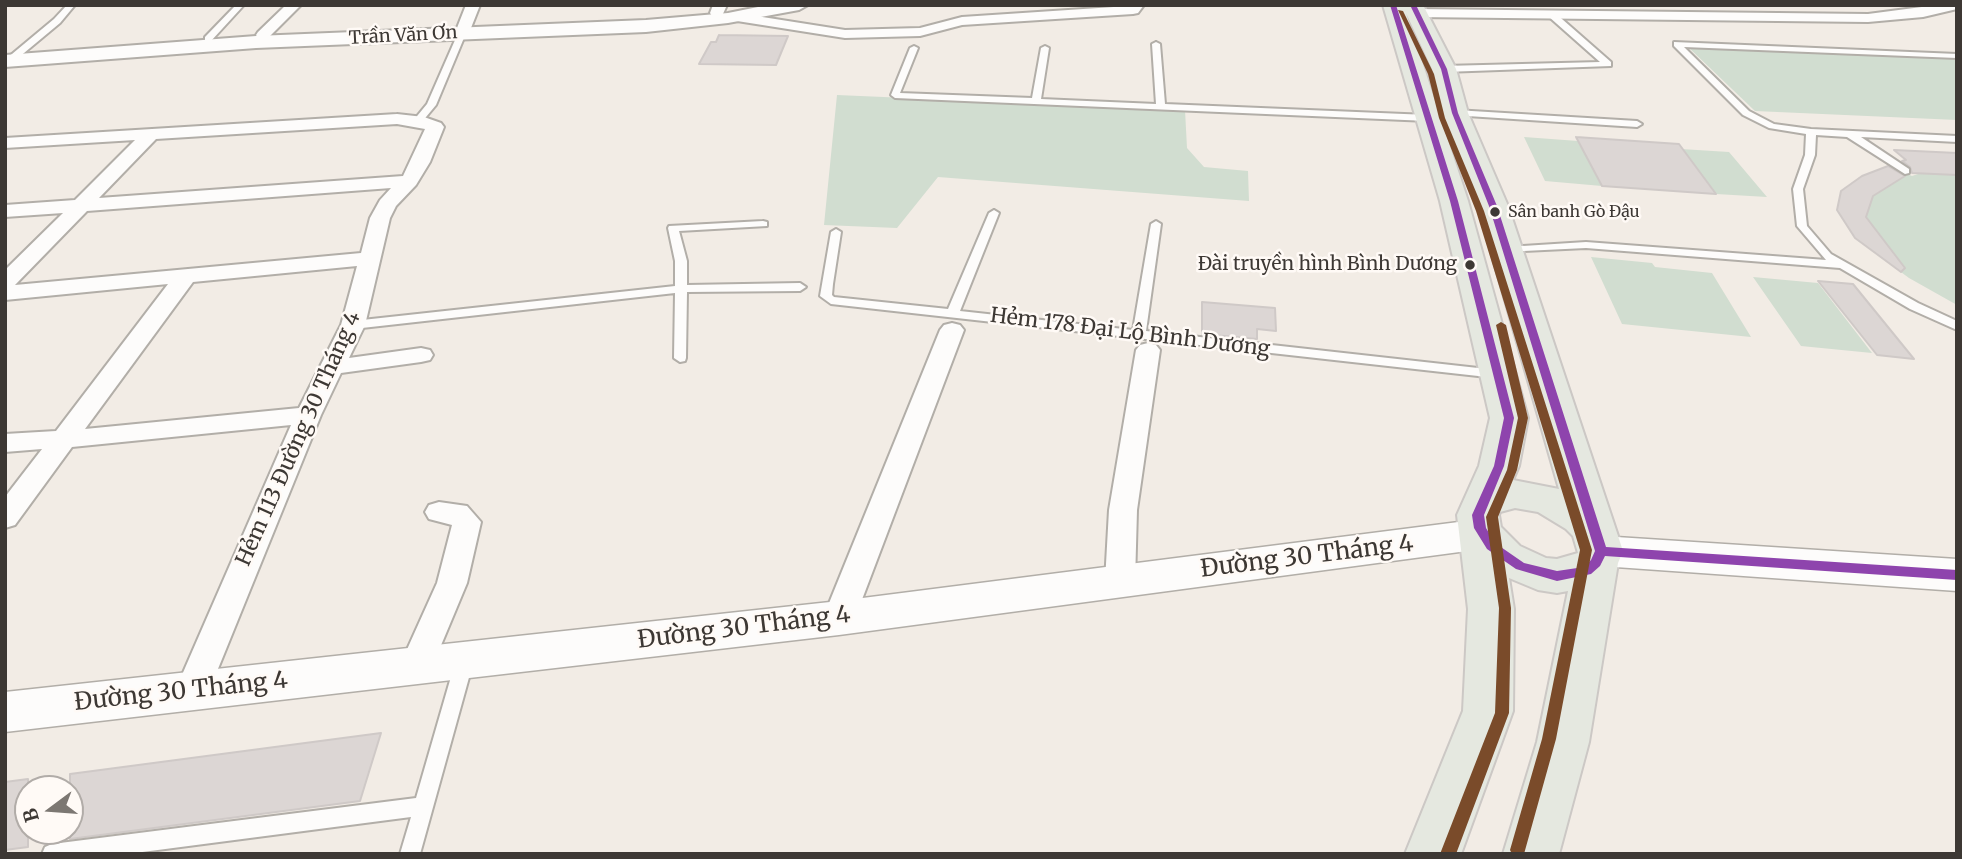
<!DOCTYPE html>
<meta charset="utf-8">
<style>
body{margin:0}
#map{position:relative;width:1962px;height:859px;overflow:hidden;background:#f2ece5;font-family:Merriweather,serif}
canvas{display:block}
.frame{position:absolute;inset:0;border:7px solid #3d3834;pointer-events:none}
.north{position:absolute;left:14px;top:775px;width:70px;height:70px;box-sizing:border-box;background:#fffaf6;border:2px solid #b1aca8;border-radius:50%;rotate:254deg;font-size:19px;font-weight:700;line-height:28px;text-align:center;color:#3d3834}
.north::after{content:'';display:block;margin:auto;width:24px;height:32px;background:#7c7772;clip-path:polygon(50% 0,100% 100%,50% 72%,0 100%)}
</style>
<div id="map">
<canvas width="1962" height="859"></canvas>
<div class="frame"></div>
<div class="north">B</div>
</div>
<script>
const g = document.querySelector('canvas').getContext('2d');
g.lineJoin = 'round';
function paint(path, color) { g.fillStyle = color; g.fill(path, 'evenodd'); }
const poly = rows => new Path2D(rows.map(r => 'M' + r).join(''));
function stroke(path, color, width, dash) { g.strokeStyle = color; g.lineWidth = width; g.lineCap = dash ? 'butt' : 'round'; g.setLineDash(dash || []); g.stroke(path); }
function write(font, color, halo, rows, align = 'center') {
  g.font = font + ' Merriweather,serif'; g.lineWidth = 5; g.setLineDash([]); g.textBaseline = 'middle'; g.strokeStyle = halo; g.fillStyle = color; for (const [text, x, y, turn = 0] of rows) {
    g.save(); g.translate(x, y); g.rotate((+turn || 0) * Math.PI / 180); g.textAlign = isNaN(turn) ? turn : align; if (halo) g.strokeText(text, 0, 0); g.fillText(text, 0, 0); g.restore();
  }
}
const green = poly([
 [1687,46,1949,57,1957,61,1957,120,1755,111],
 [837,95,1185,110,1187,148,1204,167,1248,171,1249,201,938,177,897,228,824,225],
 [1524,137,1578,141,1602,186,1545,181],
 [1681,149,1729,152,1767,197,1716,194],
 [1894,150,1957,153,1957,305,1909,278,1855,238,1837,210,1841,191,1888,166,1912,176,1921,173],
 [1591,257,1652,263,1655,267,1712,273,1751,337,1622,324],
 [1753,277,1818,283,1872,353,1801,346]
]);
const building = poly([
 [719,35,788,36,776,65,699,64,711,42,716,42,719,35],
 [1576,137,1679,144,1716,194,1602,186,1576,137],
 [1894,150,1957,153,1957,175,1912,173,1910,167,1902,161,1906,160,1894,150],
 [1888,166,1905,176,1873,196,1866,217,1905,268,1901,272,1855,238,1837,210,1841,191,1862,176,1888,166],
 [1818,281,1853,284,1914,359,1877,355,1818,281],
 [1202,302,1275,308,1276,331,1257,329,1257,339,1202,334,1202,302],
 [381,733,360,801,70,839,70,774,381,733],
 [28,779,28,847,5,850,5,782,28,779]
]);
const service = poly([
 [67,5,75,5,60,23,12,63,6,63,6,59,54,19,67,5],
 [236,5,244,5,211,41,205,41,205,37,236,5],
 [1548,12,1554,12,1611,62,1611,66,1444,72,1440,69,1444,66,1600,62,1548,16,1548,12],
 [459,31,466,33,436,105,421,123,415,123,413,121,427,104,459,31],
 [1156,42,1160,44,1165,104,1428,115,1433,118,1428,121,895,98,891,95,910,48,914,46,918,48,900,93,1032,98,1041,48,1045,46,1049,48,1041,99,1156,104,1152,44,1156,42],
 [1674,42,1957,54,1957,58,1684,47,1749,111,1774,124,1811,129,1957,136,1957,142,1861,137,1909,169,1909,173,1905,174,1847,137,1816,135,1815,155,1803,189,1807,226,1831,254,1918,303,1957,321,1957,330,1910,309,1840,268,1586,248,1503,252,1503,248,1507,247,1586,242,1826,260,1797,226,1793,189,1805,155,1806,134,1769,128,1743,115,1674,46,1674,42],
 [1455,110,1637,121,1642,124,1637,127,1452,115,1452,111,1455,110],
 [994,210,999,213,960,311,1133,330,1151,224,1156,221,1161,224,1146,331,1496,370,1503,374,1496,378,831,304,820,296,831,232,836,229,841,232,833,284,832,295,834,297,948,309,989,213,994,210],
 [763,221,767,222,767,226,679,231,687,261,687,285,800,283,806,287,800,291,687,292,686,358,685,361,680,362,674,358,675,293,353,329,347,325,353,321,675,286,675,261,668,228,669,226,763,221],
 [464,656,470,658,473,663,420,854,400,854,411,817,127,854,42,854,45,847,52,844,416,798,455,663,458,658,464,656]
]);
const minor = poly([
 [286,5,301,5,268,38,258,38,256,35,258,32,286,5],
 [466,5,480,5,469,33,462,37,455,33,466,5],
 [713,5,727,5,722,16,712,16,710,13,713,5],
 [1144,5,1138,13,1133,14,962,25,920,36,845,38,737,21,730,17,737,13,845,30,920,28,962,17,1144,5],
 [1937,5,1957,5,1957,9,1923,17,1868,22,1416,17,1409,13,1416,9,1868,14,1937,5],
 [397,114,424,117,441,123,444,127,430,162,416,185,396,206,390,218,365,325,349,358,421,348,430,350,433,355,430,360,421,362,341,373,321,415,209,691,204,701,192,705,180,701,175,691,291,425,72,447,15,525,5,528,5,497,42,449,5,452,5,434,56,431,168,284,5,300,5,270,63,213,5,217,5,205,75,200,135,140,5,148,5,138,397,114],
 [397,124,425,129,403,176,99,198,156,139,397,124],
 [391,188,380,200,370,218,361,253,15,285,87,211,391,188],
 [357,266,341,325,299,408,85,429,193,282,357,266],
 [952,323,960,325,964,330,855,618,850,627,839,630,828,627,823,618,940,330,944,325,952,323],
 [1148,343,1156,345,1160,350,1137,510,1135,582,1131,590,1120,593,1109,590,1105,582,1109,510,1136,350,1140,345,1148,343],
 [439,502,467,506,481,522,467,583,429,674,417,678,405,674,400,665,437,583,452,525,429,519,425,512,429,505,439,502]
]);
const tertiary = poly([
 [768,5,808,5,799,10,728,23,646,32,256,48,5,67,5,55,256,36,646,20,728,13,768,5]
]);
const secondary = poly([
 [1482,519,1496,524,1502,534,1496,544,1482,549,839,635,5,732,5,692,839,601,1482,519],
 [1601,536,1957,559,1957,591,1601,566,1586,562,1580,551,1586,540,1601,536]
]);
const trunk = poly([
 [1383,5,1423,5,1456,69,1468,113,1508,206,1623,551,1618,563,1589,742,1559,854,1503,854,1537,742,1568,591,1557,593,1538,590,1509,578,1514,609,1513,711,1461,854,1405,854,1463,711,1468,609,1457,515,1479,466,1490,418,1440,201,1383,5],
 [1406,13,1432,69,1442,113,1478,206,1559,489,1513,480,1519,466,1528,418,1468,201,1406,13],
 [1515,508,1538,512,1566,529,1573,536,1578,553,1557,559,1546,558,1520,546,1501,527,1499,515,1500,512,1515,508]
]);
const bus1 = poly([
 [1390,5,1396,5,1458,201,1514,418,1504,466,1484,515,1486,528,1495,543,1524,563,1557,571,1584,567,1591,560,1595,551,1489,206,1452,113,1441,69,1410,5,1416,5,1447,69,1458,113,1497,206,1606,547,1957,570,1957,580,1605,556,1600,566,1591,574,1557,581,1516,569,1487,549,1474,528,1472,515,1494,466,1504,418,1450,201,1390,5]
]);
const bus2 = poly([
 [1398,10,1403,11,1434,74,1445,118,1484,211,1592,550,1556,739,1524,854,1512,854,1510,850,1542,739,1580,550,1476,211,1439,118,1428,74,1398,10],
 [1501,322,1506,325,1528,418,1517,470,1498,517,1511,608,1509,713,1456,854,1440,854,1495,713,1499,608,1486,517,1507,470,1518,418,1496,325,1501,322]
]);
const markers = [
 [1495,212,6,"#3d3834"],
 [1470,265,6,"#3d3834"]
];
const farBusnames = [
 ["Sân banh Gò Đậu",1508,212]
];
const farStreetnames = [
 ["Trần Văn Ơn",403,36,-3]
];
const busNames = [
 ["Đài truyền hình Bình Dương",1457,265]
];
const streetNames = [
 ["Hẻm 178 Đại Lộ Bình Dương",1130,333,7],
 ["Hẻm 113 Đường 30 Tháng 4",299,439,-66]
];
const nearStreetnames = [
 ["Đường 30 Tháng 4",1307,557,-7],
 ["Đường 30 Tháng 4",744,628,-7],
 ["Đường 30 Tháng 4",181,692,-6]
];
paint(green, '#d1ddd0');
paint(building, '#dcd6d4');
stroke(building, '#cfc9c7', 2);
stroke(service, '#b2aea8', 4);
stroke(minor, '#b2aea8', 4);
stroke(tertiary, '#b2aea8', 4);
stroke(secondary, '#b2aea8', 3);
stroke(trunk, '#ccc8c5', 4);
paint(service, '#fdfcfb');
paint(minor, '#fdfcfb');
paint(tertiary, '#fdfcfb');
paint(secondary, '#fdfcfb');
paint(trunk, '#e5e8e0');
paint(bus1, '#8e44ad');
paint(bus2, '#7a4b2a');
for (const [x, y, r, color] of markers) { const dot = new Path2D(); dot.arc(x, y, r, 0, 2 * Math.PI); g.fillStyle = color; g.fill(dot); stroke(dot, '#fffaf6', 2.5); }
write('16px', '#3d3834', '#fffaf6', farBusnames, 'left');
write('18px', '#3d3834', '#fffaf6', farStreetnames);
write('19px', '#3d3834', '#fffaf6', busNames, 'right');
write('21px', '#3d3834', '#fffaf6', streetNames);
write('24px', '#3d3834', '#fffaf6', nearStreetnames);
</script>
